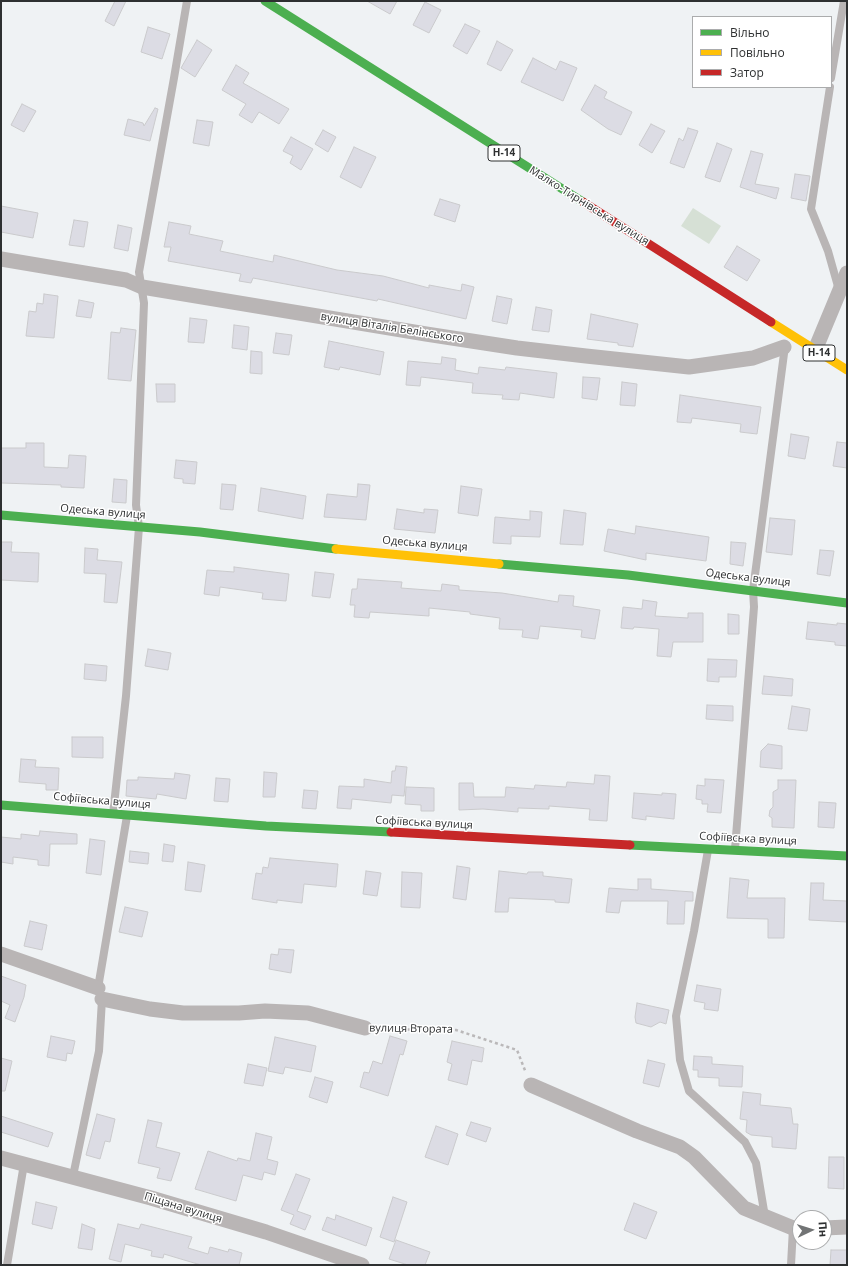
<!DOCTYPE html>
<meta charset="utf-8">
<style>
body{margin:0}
#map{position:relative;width:848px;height:1266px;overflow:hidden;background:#eff2f4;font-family:"Open Sans",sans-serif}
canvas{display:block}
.frame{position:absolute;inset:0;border:2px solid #2e3031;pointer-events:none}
.legend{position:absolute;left:692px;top:16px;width:140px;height:72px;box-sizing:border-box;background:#fff;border:1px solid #abacad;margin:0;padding:5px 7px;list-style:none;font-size:12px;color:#2e3031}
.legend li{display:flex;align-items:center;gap:8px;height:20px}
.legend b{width:20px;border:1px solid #abacad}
.north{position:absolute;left:792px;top:1210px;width:40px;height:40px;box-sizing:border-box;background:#fff;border:1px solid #abacad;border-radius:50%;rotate:86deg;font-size:11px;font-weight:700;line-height:16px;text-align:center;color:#2e3031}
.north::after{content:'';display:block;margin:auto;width:14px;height:18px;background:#727475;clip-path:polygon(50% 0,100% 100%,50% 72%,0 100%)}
</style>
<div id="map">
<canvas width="848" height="1266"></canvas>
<div class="frame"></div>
<ul class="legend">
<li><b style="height:5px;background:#4caf50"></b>Вільно</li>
<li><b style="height:5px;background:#ffc107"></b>Повільно</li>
<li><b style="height:5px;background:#c62828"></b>Затор</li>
</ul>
<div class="north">Пн</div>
</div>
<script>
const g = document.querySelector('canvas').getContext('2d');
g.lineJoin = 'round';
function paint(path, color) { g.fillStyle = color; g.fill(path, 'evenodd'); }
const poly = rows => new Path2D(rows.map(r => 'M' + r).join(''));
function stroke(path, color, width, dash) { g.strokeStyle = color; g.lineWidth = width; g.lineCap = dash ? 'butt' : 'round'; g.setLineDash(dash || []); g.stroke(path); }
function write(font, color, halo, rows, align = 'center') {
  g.font = font + ' "Open Sans",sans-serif'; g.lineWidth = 3; g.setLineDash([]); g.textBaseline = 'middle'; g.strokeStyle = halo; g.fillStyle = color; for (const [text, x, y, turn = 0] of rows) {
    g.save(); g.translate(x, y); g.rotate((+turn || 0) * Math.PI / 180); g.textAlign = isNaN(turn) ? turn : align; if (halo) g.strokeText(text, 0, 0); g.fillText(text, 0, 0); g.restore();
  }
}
const green = poly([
 [693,208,721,226,709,244,681,226]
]);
const building = poly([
 [115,1,126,1,114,26,105,21,115,1],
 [367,1,397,1,390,14,367,1],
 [425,2,441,10,429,33,413,25,425,2],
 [465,24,480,31,467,54,453,46,465,24],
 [148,27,170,34,162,59,141,52,148,27],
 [197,40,212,50,195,77,181,68,197,40],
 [497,41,513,50,501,71,487,64,497,41],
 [533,58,556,70,560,61,577,68,563,101,521,82,533,58],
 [236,65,249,73,243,83,289,109,279,124,259,112,252,123,239,115,246,104,222,90,236,65],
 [595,85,607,92,604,98,632,112,621,135,608,129,581,110,595,85],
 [22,104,36,111,24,132,11,125,22,104],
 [155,108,158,109,150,141,124,135,128,119,143,123,144,126,155,108],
 [197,120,213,122,209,146,193,143,197,120],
 [651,124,665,131,652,153,639,145,651,124],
 [688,128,698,131,684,168,670,163,679,138,683,141,688,128],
 [323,130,336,137,328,152,315,144,323,130],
 [291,137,313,149,301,170,290,163,293,156,283,151,291,137],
 [717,143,732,149,720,182,705,177,717,143],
 [354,147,376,157,361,188,340,177,354,147],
 [751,151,763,154,755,184,779,188,776,199,740,187,751,151],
 [795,174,810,176,806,201,791,198,795,174],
 [440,199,460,205,455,222,434,215,440,199],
 [1,206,38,213,33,238,1,232,1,206],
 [74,220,88,222,84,247,69,245,74,220],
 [169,222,191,226,189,234,223,241,220,251,273,262,274,255,337,270,383,276,429,288,429,285,461,291,462,284,474,287,466,319,378,299,377,301,253,278,251,283,239,281,241,274,168,261,171,247,164,247,169,222],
 [118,225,132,228,128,251,114,248,118,225],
 [737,246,760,260,747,281,724,267,737,246],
 [44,294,58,296,54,338,26,336,29,311,36,312,37,303,43,304,44,294],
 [497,296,512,299,507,324,492,321,497,296],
 [79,300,94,303,91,318,76,316,79,300],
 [536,307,552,310,549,332,532,330,536,307],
 [591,314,638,324,633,347,618,345,618,343,587,339,591,314],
 [190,318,207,320,204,343,188,342,190,318],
 [234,325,249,327,247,350,232,348,234,325],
 [121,328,136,330,131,381,108,379,111,332,120,333,121,328],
 [276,333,292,335,289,355,273,353,276,333],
 [329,341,384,352,380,375,340,367,339,370,324,367,329,341],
 [251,351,262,352,262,374,250,373,251,351],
 [442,357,456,359,455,370,478,374,479,367,505,370,506,367,557,373,554,398,520,393,519,400,502,399,503,395,472,393,473,383,421,377,420,386,406,385,408,361,441,364,442,357],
 [583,377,600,378,597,400,582,398,583,377],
 [622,382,637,384,635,406,620,405,622,382],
 [156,384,175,384,175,402,157,402,156,384],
 [680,395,761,407,757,434,740,432,741,424,692,418,691,423,677,422,680,395],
 [791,434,809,437,805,459,788,456,791,434],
 [837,442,847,443,847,468,833,466,837,442],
 [26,443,44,443,44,467,68,468,69,455,86,456,84,488,61,487,61,485,1,483,1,448,26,448,26,443],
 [176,460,197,462,195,484,183,483,183,479,174,478,176,460],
 [114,479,127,480,126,503,112,502,114,479],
 [222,484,236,485,233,510,220,509,222,484],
 [358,484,370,485,366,520,324,517,327,494,357,497,358,484],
 [461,486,482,489,478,516,458,513,461,486],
 [261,488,306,496,303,519,258,511,261,488],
 [397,509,424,513,424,509,438,510,435,533,394,529,397,509],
 [564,510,586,513,583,545,560,544,564,510],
 [530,511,542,512,540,537,511,536,511,544,493,543,495,517,530,520,530,511],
 [770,518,795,520,792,555,766,552,770,518],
 [636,526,709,537,706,561,646,553,646,560,604,551,608,529,635,534,636,526],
 [1,542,12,542,11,552,39,553,38,582,1,580,1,542],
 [731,542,746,543,743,566,730,564,731,542],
 [85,548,98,549,97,560,122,562,117,603,104,602,106,574,84,573,85,548],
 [820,550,834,551,830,576,817,574,820,550],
 [234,567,289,574,286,601,262,599,263,593,220,587,219,596,204,594,207,570,234,572,234,567],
 [315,572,334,574,330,598,312,596,315,572],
 [358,579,402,582,401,588,441,591,442,584,459,586,459,590,502,593,558,602,559,595,574,596,573,606,600,610,595,639,581,637,582,630,540,626,538,639,522,637,523,630,499,629,500,618,470,614,470,612,429,608,429,616,370,612,369,618,354,617,355,605,350,605,352,589,357,589,358,579],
 [643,600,657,602,655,616,688,618,688,613,703,613,703,642,673,642,671,657,657,656,659,629,634,627,633,629,621,628,623,607,642,609,643,600],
 [728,614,739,615,739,634,728,634,728,614],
 [808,622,837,625,837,623,847,624,847,646,835,645,835,642,806,639,808,622],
 [148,649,171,653,168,670,145,666,148,649],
 [708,659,737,660,736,677,719,677,719,682,707,681,708,659],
 [85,664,107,666,106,681,84,679,85,664],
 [764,676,793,679,792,696,762,694,764,676],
 [707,705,733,706,733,721,706,719,707,705],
 [792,706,810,709,807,731,788,729,792,706],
 [72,737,103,737,103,758,72,757,72,737],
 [768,744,782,746,782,769,760,767,761,751,768,744],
 [21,759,36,760,35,767,59,768,58,790,46,790,46,784,19,782,21,759],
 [396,766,407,767,404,796,392,795,391,803,352,799,351,809,337,808,339,786,364,787,364,779,391,783,392,771,395,771,396,766],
 [264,772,277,773,275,797,263,797,264,772],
 [175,773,190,775,186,799,157,794,156,799,126,796,127,780,138,780,138,777,174,779,175,773],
 [595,775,610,776,607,821,589,820,590,809,549,806,549,809,518,808,518,812,483,809,459,810,459,783,473,783,474,797,505,797,506,787,534,789,535,785,566,787,567,782,594,784,595,775],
 [216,778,230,779,228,802,214,801,216,778],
 [705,779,724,780,721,813,707,812,708,804,702,804,702,800,696,799,697,785,705,786,705,779],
 [778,780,796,780,794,828,772,827,772,818,769,816,770,810,773,807,773,792,778,789,778,780],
 [406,787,434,788,434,811,421,811,421,805,405,804,406,787],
 [304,790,318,791,316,809,302,808,304,790],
 [634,793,662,795,662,793,676,794,674,819,646,816,646,820,632,818,634,793],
 [819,802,836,803,834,828,818,827,819,802],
 [40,831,77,834,77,844,50,844,49,866,38,865,38,860,13,857,13,864,1,862,1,837,21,839,21,834,39,836,40,831],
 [90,839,105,841,101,875,86,873,90,839],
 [164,844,175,846,173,862,162,861,164,844],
 [130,851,149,853,148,864,129,862,130,851],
 [270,858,338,864,336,887,304,884,302,903,277,900,277,903,252,899,256,873,262,874,263,867,268,868,270,858],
 [188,862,205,865,201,892,185,890,188,862],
 [457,866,470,868,466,900,453,898,457,866],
 [366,871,381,873,377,896,363,894,366,871],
 [499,871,527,874,528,872,543,872,543,876,572,879,569,903,555,902,555,900,509,898,508,912,495,912,499,871],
 [402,872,422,873,420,908,401,907,402,872],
 [730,878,749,880,747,898,785,898,784,938,768,938,768,919,727,918,730,878],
 [638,879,651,879,651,889,693,892,693,901,685,901,684,924,667,924,668,901,621,901,619,913,606,912,609,888,638,890,638,879],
 [811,883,824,883,823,900,847,901,847,922,809,920,811,883],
 [125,907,148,912,142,937,119,932,125,907],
 [30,921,47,925,42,950,24,946,30,921],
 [279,949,294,950,291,973,269,969,271,954,278,955,279,949],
 [1,976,26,985,24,997,15,1022,5,1018,10,1005,1,1001,1,976],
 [697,985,721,989,718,1011,704,1009,705,1003,694,1001,697,985],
 [637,1003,669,1010,666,1024,660,1022,651,1027,636,1023,635,1017,637,1003],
 [51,1036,75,1041,72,1054,67,1053,66,1061,47,1057,51,1036],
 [390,1036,407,1041,403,1055,400,1054,388,1096,360,1087,364,1072,369,1073,373,1061,382,1064,390,1036],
 [275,1037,316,1046,311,1072,285,1067,283,1074,268,1071,275,1037],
 [452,1041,484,1048,482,1062,472,1060,467,1085,448,1080,452,1064,447,1062,452,1041],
 [694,1056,712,1057,712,1064,743,1066,742,1087,719,1086,719,1078,698,1077,698,1070,693,1070,694,1056],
 [1,1058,12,1061,5,1091,1,1091,1,1058],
 [648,1060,665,1064,659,1087,643,1083,648,1060],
 [248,1064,267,1068,263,1086,244,1083,248,1064],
 [315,1077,333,1082,327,1103,309,1097,315,1077],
 [743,1092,761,1094,760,1105,791,1108,793,1124,798,1124,796,1149,772,1147,772,1137,751,1135,746,1132,747,1120,740,1119,743,1092],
 [97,1114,115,1119,110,1142,105,1141,100,1159,86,1155,97,1114],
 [1,1116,53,1133,48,1147,1,1132,1,1116],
 [148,1120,162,1123,156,1147,180,1153,171,1181,157,1178,160,1168,138,1163,148,1120],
 [471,1122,491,1128,486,1142,466,1135,471,1122],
 [436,1126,458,1134,448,1165,425,1157,436,1126],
 [256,1133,272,1137,267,1159,278,1162,275,1175,264,1172,262,1180,243,1175,236,1201,195,1189,208,1151,237,1161,238,1158,250,1161,256,1133],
 [829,1157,844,1157,844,1189,828,1188,829,1157],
 [296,1174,310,1179,297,1211,311,1216,305,1230,290,1224,294,1215,281,1210,296,1174],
 [393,1197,407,1202,394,1242,380,1237,393,1197],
 [36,1202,57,1207,52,1229,32,1224,36,1202],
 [634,1203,657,1212,646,1239,624,1230,634,1203],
 [336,1215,372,1228,366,1246,322,1230,327,1217,335,1220,336,1215],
 [82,1224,95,1229,92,1250,78,1248,82,1224],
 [118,1224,139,1229,141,1224,192,1237,188,1248,208,1254,210,1247,228,1252,229,1249,242,1253,239,1265,201,1265,164,1254,163,1258,151,1256,152,1251,125,1244,121,1262,109,1259,118,1224],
 [396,1240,430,1252,425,1265,408,1265,389,1259,396,1240],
 [831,1250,847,1250,847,1265,830,1265,831,1250]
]);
const path = poly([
 [377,1029,456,1030,517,1050,526,1073]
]);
const lane = poly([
 [831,78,844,1],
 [830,87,811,209,828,251,839,290],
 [113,814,126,696,139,527,136,505,144,303,139,272,174,78,187,1],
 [735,849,754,607,753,590,785,346],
 [708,850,694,931,676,1016,680,1060,689,1091,745,1142,756,1163,765,1217],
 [73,1176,99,1051,102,999,98,988,127,816],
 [7,1265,24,1164],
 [791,1265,793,1228]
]);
const street = poly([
 [1,259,126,280,142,287,426,334,517,348,586,356,689,367,753,358,784,347],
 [815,350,847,273],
 [1,954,98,988],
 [102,999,150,1009,183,1013,239,1013,265,1011,308,1013,365,1028],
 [531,1085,637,1131,680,1147,694,1157,744,1208,793,1228,800,1228],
 [1,1158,151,1198,266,1232,362,1265],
 [824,1228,847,1227]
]);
const fast = poly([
 [265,1,583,202],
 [1,515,200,532,336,549],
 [499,564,628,575,847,603],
 [1,805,266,826,391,832],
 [630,845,847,856]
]);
const slow = poly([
 [771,322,847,370],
 [336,549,499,564]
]);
const jam = poly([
 [583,202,771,322],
 [391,832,630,845]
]);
const shields = [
 [504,153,32],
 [819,353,32]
];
const shieldNames = [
 ["Н-14",504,153],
 ["Н-14",819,353]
];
const streetNames = [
 ["Малко-Тирнівська вулиця",589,206,32],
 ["вулиця Віталія Белінського",392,328,9],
 ["Одеська вулиця",103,512,5],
 ["Одеська вулиця",425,544,5],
 ["Одеська вулиця",748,578,7],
 ["Софіївська вулиця",102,801,5],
 ["Софіївська вулиця",424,823,3],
 ["Софіївська вулиця",748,839,3],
 ["вулиця Втората",411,1029,1],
 ["Піщана вулиця",183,1208,17]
];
paint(green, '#d6e0d5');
paint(building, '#dcdce4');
stroke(building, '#cacacc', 1);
stroke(path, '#bab8b9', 2.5, [3, 3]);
stroke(lane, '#b9b5b5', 8);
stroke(street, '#b9b5b5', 15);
stroke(fast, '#4caf50', 9);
stroke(slow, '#ffc107', 9);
stroke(jam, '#c62828', 9);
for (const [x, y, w] of shields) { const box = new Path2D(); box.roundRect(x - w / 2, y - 8, w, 16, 3); g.fillStyle = '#fff'; g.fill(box); stroke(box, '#2e3031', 1); }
write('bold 10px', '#2e3031', null, shieldNames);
write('11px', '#2e3031', '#fff', streetNames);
</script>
